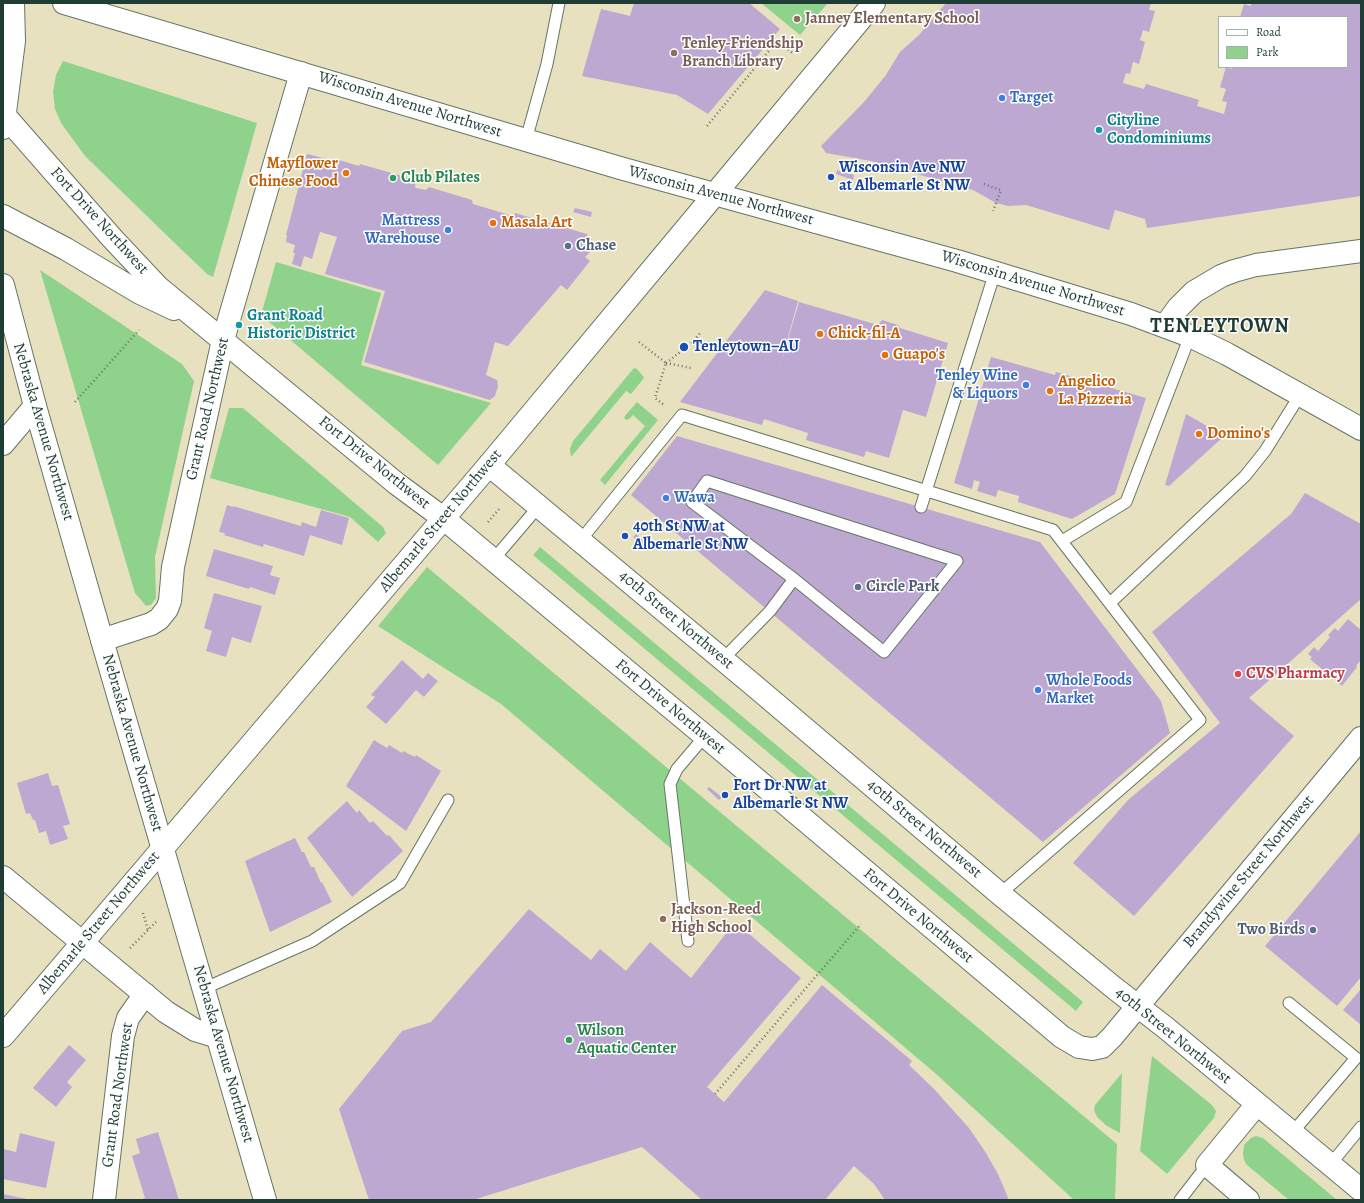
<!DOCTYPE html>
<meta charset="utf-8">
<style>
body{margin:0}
#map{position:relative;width:1364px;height:1203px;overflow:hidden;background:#e8e1bf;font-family:Alegreya,serif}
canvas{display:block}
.frame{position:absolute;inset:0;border:4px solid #1f3d34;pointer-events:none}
.legend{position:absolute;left:1218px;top:16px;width:130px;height:52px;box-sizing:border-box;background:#fff;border:1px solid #a5b1ae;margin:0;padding:5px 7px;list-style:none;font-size:12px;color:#1f3d34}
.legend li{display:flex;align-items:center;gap:8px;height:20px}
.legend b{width:20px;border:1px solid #a5b1ae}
</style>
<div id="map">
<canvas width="1364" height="1203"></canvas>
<div class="frame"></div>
<ul class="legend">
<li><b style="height:5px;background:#fff"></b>Road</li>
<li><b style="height:11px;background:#8fd28b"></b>Park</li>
</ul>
</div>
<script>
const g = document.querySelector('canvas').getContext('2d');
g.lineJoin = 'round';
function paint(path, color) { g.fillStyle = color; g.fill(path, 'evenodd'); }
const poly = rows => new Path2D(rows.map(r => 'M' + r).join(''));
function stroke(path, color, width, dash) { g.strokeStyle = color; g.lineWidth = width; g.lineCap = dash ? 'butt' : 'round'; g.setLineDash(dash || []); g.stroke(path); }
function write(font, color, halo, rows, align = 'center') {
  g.font = font + ' Alegreya,serif'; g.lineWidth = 3; g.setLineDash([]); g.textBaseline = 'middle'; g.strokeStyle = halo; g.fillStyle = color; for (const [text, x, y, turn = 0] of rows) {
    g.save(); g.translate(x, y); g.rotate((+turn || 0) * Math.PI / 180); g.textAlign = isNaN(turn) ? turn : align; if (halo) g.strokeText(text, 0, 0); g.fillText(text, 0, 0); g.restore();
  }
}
const green = poly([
 [761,3,828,3,800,35],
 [63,61,257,123,213,277,207,274,183,251,85,156,61,123,55,109,53,92,56,75],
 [276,262,381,293,361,365,491,403,438,465,261,315],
 [40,270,182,364,194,381,155,557,156,598,151,605,146,606,135,593],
 [634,368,637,369,643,376,644,378,631,394,626,391,571,457,570,449,573,441],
 [637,402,658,420,605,485,600,480,645,426,633,415,629,419,626,420,624,417],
 [229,408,243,408,383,527,386,533,378,542,350,517,210,478],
 [540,547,1083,1002,1076,1011,533,555],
 [427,567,1117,1144,1115,1200,1074,1200,935,1073,501,704,378,626],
 [1152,1056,1212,1105,1216,1111,1214,1118,1167,1174,1140,1151],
 [1122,1073,1120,1133,1107,1126,1097,1117,1094,1110,1095,1105],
 [1256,1136,1263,1138,1337,1200,1289,1200,1247,1165,1244,1160,1243,1154,1244,1145,1251,1138]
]);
const building = poly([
 [634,3,749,3,780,29,708,114,677,95,582,76,601,9,630,16],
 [946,3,1151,3,1149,10,1155,11,1149,32,1143,30,1140,40,1145,42,1139,64,1133,62,1130,74,1126,73,1123,83,1144,89,1146,84,1199,100,1197,106,1224,114,1227,102,1222,101,1226,89,1220,87,1226,67,1232,69,1233,67,1347,67,1347,17,1240,17,1244,4,1251,6,1251,3,1361,3,1361,196,1147,228,1145,219,1115,210,1109,230,1026,205,1008,206,996,203,973,190,871,161,826,153,821,146,864,102,886,75,900,52,919,35],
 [307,154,331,160,329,169,336,170,339,160,359,166,360,164,416,180,415,187,416,188,426,190,429,187,472,200,473,204,513,216,515,213,587,234,592,250,585,257,590,261,567,290,561,285,508,346,495,342,486,375,497,380,498,386,495,396,490,400,364,362,385,291,325,274,337,237,320,232,312,259,304,256,301,267,292,264,295,253,293,253,295,245,286,242,287,235,286,235],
 [837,170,854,175,853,180,836,174],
 [575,208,592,212,591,217,573,212],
 [765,290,798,301,779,369,799,302,878,325,882,320,898,325,900,328,948,343,926,417,903,410,889,458,866,451,864,457,806,440,808,433,764,419,762,425,680,402],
 [991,357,1055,375,1056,372,1146,398,1115,494,1072,519,1018,502,1019,496,998,490,996,497,977,491,980,482,974,480,972,489,954,483],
 [1186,414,1219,433,1221,439,1169,486,1165,485],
 [677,436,1040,542,1161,701,1170,733,1043,842,631,495],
 [1305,493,1361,524,1361,599,1249,698,1294,736,1134,916,1073,863,1128,800,1220,723,1152,632,1291,514],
 [227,505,233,507,233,506,301,526,302,522,316,527,321,510,349,518,342,545,310,535,304,556,264,544,263,547,224,535,225,533,219,532],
 [636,534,649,545,646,549,633,537],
 [214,549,273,566,270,575,280,578,275,595,250,587,249,589,206,576],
 [214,593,262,606,251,643,232,637,226,657,206,651,212,631,204,628],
 [1348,619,1361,630,1361,660,1356,666,1357,667,1342,686,1310,659,1312,657,1308,654,1314,647,1318,651,1330,637,1328,635,1335,628,1338,631],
 [402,660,423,679,428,673,438,681,424,697,416,690,386,724,366,707,375,697,371,695],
 [374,740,387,748,389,745,402,753,403,751,415,757,416,755,441,771,406,831,346,786],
 [48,773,52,786,58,785,70,824,63,826,68,839,50,845,46,831,39,833,35,820,33,820,30,813,26,814,17,783],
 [709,787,722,797,719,800,707,789],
 [347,801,357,813,359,810,370,823,373,821,387,836,389,835,403,851,352,897,307,838],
 [1361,831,1361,977,1337,1006,1265,946],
 [295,838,302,852,304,852,311,867,314,867,321,883,322,882,332,902,270,932,245,861],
 [529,909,591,960,600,949,626,971,650,942,691,978,735,922,801,978,707,1087,724,1102,822,985,912,1061,909,1065,935,1090,969,1128,986,1153,998,1174,1009,1200,885,1200,874,1184,854,1166,825,1200,702,1200,642,1147,473,1200,369,1200,339,1109,402,1031,431,1022],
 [1361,989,1361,1025,1343,1010],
 [69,1045,86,1060,67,1082,72,1087,56,1107,33,1088],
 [158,1132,179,1200,139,1200,145,1198,132,1156,140,1153,136,1139],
 [20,1133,55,1142,46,1188,3,1179,4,1149,16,1152],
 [3,1194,27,1199,27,1200,3,1200]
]);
const path = poly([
 [707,126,777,41,794,54],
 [984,184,1001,190,993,211],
 [639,342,666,363,655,398,664,405],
 [666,363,693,342,700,333],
 [666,363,691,368],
 [75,402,139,330],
 [488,522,500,508],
 [143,913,148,930],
 [130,948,156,922],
 [715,1094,861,924]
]);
const lane = poly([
 [526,140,547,64,559,3],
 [707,481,957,561,884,652,794,579,692,502,707,481],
 [921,507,995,272],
 [580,541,682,415,1053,530,1200,720,1000,894],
 [1062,541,1126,502,1190,336],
 [493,560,539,506],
 [1110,603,1245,476,1265,451,1300,395],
 [723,659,770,611,794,579],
 [688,941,670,784,677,769,705,736],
 [203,989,312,941,400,883,448,800],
 [1289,1003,1356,1058,1292,1133],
 [1330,1165,1361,1127],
 [1180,1200,1207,1165]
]);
const street = poly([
 [5,116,112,238,158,287,397,484,443,518,705,736,1062,1037,1079,1047,1092,1049,1102,1047,1112,1037,1361,738],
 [715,194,874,3],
 [3,216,66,249,140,293,174,309],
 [3,444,35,406],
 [489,465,751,683,1000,894,1113,987,1166,1028,1361,1190],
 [102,640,151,624,159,619,167,609,170,601,173,567,223,340,301,73],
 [3,877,166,1012,195,1030,218,1037],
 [104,1200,123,1036,128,1018,145,994],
 [1248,1200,1207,1165,1257,1104]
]);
const secondary = poly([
 [1165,326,1178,308,1194,292,1221,276,1234,271,1256,265,1361,251],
 [3,1036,489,465,715,194]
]);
const primary = poly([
 [64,3,620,168,957,261,1131,314,1190,336,1227,354,1361,429],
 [3,128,14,41,13,3],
 [3,285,35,406,102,640,265,1200]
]);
const markers = [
 [797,19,4,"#8d6e63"],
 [674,53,4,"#8d6e63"],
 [1002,98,4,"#3f7fe0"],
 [1099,130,4,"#0f9aa8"],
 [346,173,4,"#e8710a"],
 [831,177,4,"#1a4fb4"],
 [393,178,4,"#2e9e5b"],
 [493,223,4,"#e8710a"],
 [448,230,4,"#3f7fe0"],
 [568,246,4,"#5c6f8a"],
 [239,325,4,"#0f9aa8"],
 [820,334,4,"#e8710a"],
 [684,347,5,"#1a4fb4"],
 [885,355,4,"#e8710a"],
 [1026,385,4,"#3f7fe0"],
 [1050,391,4,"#e8710a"],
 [1199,434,4,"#e8710a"],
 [666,498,4,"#3f7fe0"],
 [625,536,4,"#1a4fb4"],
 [858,587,4,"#5c6f8a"],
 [1238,674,4,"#e0444e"],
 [1038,690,4,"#3f7fe0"],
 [725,795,4,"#1a4fb4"],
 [663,919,4,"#8d6e63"],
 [1313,930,4,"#5c6f8a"],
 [569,1040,4,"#2e9e5b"]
];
const educationNames = [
 ["Janney Elementary School",805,19],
 ["Tenley-Friendship",682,44],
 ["Branch Library",682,62],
 ["Jackson-Reed",671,910],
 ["High School",671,928]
];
const shopNames = [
 ["Target",1010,98],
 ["Mattress",440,221,"right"],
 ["Warehouse",440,239,"right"],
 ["Tenley Wine",1018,376,"right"],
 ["& Liquors",1018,394,"right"],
 ["Wawa",674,498],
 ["Whole Foods",1046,681],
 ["Market",1046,699]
];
const streetNames = [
 ["Wisconsin Avenue Northwest",410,105,17],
 ["Wisconsin Avenue Northwest",721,196,15],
 ["Fort Drive Northwest",99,221,48],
 ["Wisconsin Avenue Northwest",1033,284,17],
 ["Grant Road Northwest",208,409,-77],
 ["Nebraska Avenue Northwest",43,432,74],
 ["Fort Drive Northwest",374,463,39],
 ["Albemarle Street Northwest",441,521,-50],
 ["40th Street Northwest",676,620,40],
 ["Fort Drive Northwest",670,707,40],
 ["Nebraska Avenue Northwest",132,743,74],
 ["40th Street Northwest",924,829,40],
 ["Brandywine Street Northwest",1249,872,-50],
 ["Fort Drive Northwest",918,916,40],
 ["Albemarle Street Northwest",99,923,-50],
 ["40th Street Northwest",1173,1036,39],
 ["Nebraska Avenue Northwest",223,1054,74],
 ["Grant Road Northwest",118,1095,-82]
];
const cultureNames = [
 ["Cityline",1107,121],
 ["Condominiums",1107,139],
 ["Grant Road",247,316],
 ["Historic District",247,334]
];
const foodNames = [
 ["Mayflower",338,164,"right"],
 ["Chinese Food",338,182,"right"],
 ["Masala Art",501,223],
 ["Chick-fil-A",828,334],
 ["Guapo's",893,355],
 ["Angelico",1058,382],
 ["La Pizzeria",1058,400],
 ["Domino's",1207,434]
];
const transitNames = [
 ["Wisconsin Ave NW",839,168],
 ["at Albemarle St NW",839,186],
 ["Tenleytown–AU",693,347],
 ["40th St NW at",633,527],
 ["Albemarle St NW",633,545],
 ["Fort Dr NW at",733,786],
 ["Albemarle St NW",733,804]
];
const leisureNames = [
 ["Club Pilates",401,178],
 ["Wilson",577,1031],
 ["Aquatic Center",577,1049]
];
const serviceNames = [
 ["Chase",576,246],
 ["Circle Park",866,587],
 ["Two Birds",1305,930,"right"]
];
const healthNames = [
 ["CVS Pharmacy",1246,674]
];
const districtNames = [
 ["TENLEYTOWN",1220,327]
];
paint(green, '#8fd28b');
paint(building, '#bda8d2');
stroke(lane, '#657665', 13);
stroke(street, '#657665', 24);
stroke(secondary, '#657665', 24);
stroke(primary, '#657665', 24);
stroke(path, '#657665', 2.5, [1, 3]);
stroke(lane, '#fff', 11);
stroke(street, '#fff', 22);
stroke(secondary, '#fff', 22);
stroke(primary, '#fff', 22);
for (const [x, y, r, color] of markers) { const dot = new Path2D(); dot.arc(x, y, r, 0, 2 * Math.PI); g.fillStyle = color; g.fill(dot); stroke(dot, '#fff', 1.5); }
write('bold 16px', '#785e54', '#fff', educationNames, 'left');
write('bold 16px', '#366cbe', '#fff', shopNames, 'left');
write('16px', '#1f3d34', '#fff', streetNames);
write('bold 16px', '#0d838f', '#fff', cultureNames, 'left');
write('bold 16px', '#c56008', '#fff', foodNames, 'left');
write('bold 16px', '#164399', '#fff', transitNames, 'left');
write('bold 16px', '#27864d', '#fff', leisureNames, 'left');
write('bold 16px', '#4e5e75', '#fff', serviceNames, 'left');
write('bold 16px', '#be3a42', '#fff', healthNames, 'left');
g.letterSpacing = '1px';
write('bold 20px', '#1f3d34', '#fff', districtNames);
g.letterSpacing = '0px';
</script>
